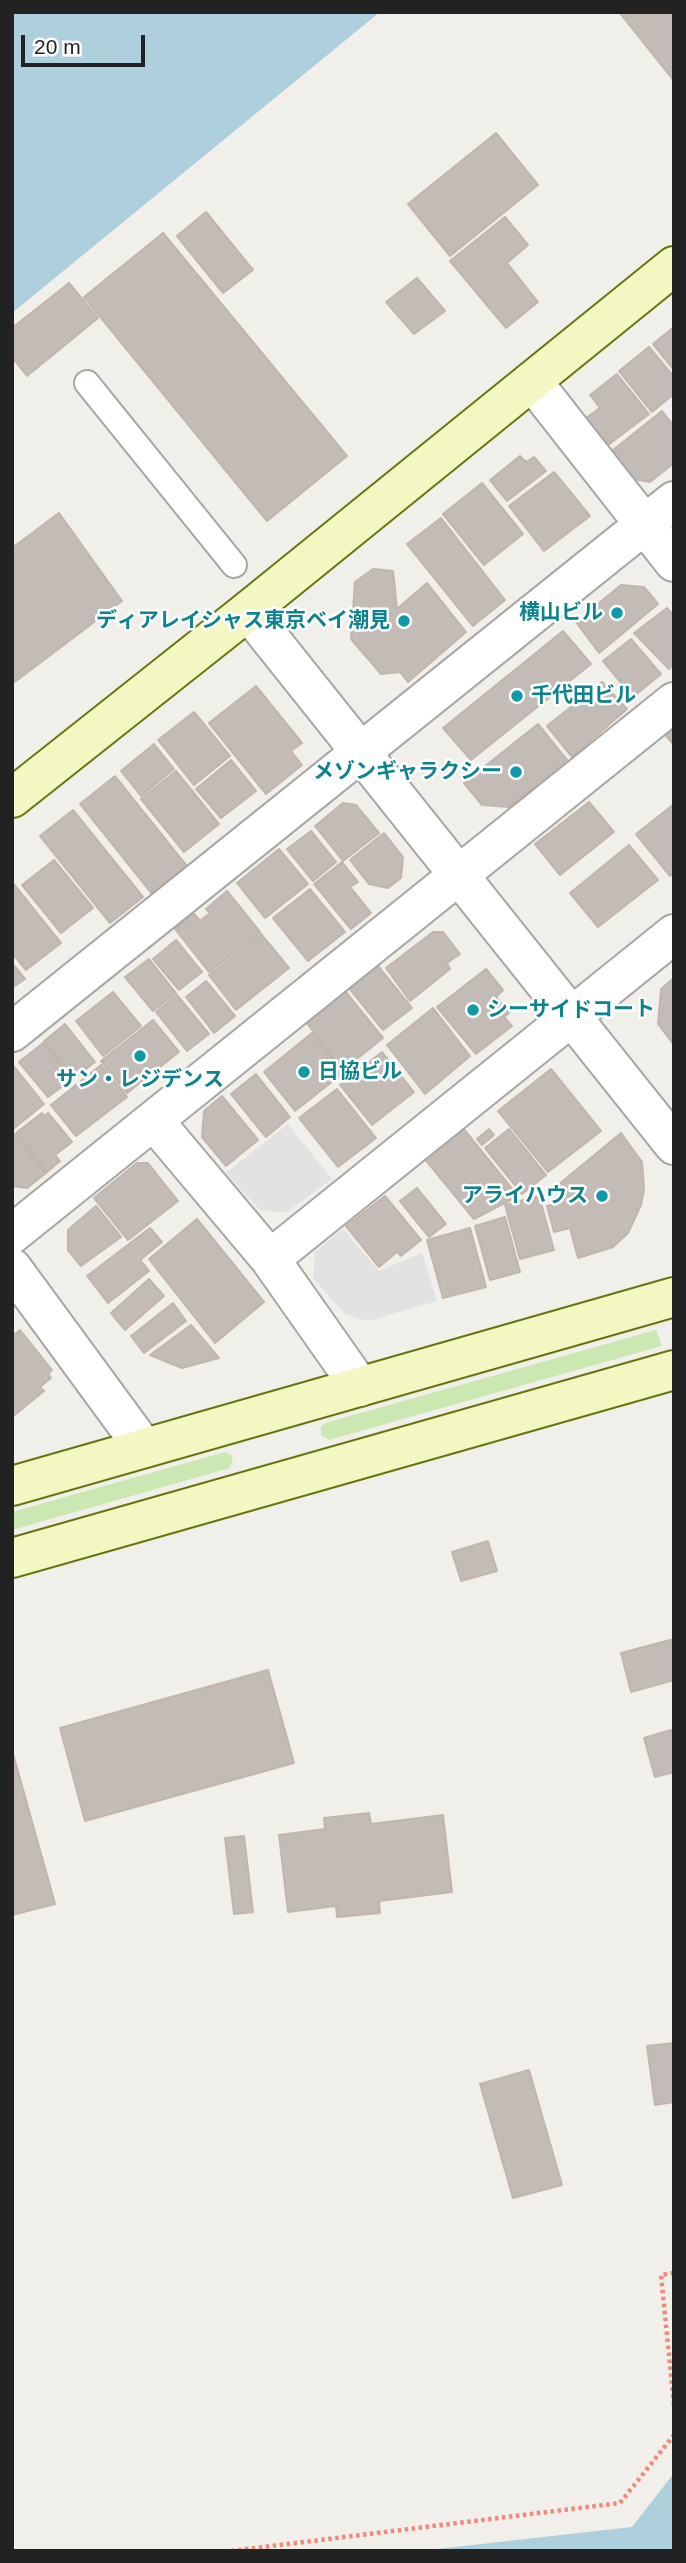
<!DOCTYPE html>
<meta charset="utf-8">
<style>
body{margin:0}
#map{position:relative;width:686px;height:2563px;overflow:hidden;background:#f1efe9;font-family:Arial,sans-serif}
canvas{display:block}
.frame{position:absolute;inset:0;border:14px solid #222;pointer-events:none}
.scale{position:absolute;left:21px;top:35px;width:124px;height:32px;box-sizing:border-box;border:4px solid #222;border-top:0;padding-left:9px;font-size:21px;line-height:24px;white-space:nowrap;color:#222;-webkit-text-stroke:5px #fff;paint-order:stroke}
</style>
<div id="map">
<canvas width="686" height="2563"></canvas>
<div class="frame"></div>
<div class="scale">20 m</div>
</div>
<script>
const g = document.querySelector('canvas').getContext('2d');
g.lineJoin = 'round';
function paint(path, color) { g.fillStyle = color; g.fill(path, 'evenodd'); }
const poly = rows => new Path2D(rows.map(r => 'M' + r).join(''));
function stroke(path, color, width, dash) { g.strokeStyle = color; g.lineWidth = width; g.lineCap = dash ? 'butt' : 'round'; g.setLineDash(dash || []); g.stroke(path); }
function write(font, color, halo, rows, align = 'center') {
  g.font = font + ' Arial,"Noto Sans JP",sans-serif'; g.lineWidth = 5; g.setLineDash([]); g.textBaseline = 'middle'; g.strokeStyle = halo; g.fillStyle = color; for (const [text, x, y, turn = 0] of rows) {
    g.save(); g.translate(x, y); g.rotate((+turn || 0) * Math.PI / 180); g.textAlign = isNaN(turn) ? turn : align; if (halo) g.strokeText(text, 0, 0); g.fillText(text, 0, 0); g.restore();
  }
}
const grass = poly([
 [656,1330,662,1346,332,1439,329,1440,321,1435,321,1427,325,1423],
 [225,1452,233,1456,230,1468,12,1530,12,1512]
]);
const parking = poly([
 [288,1124,332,1179,287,1212,261,1211,226,1173],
 [343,1229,379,1271,422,1253,437,1301,368,1321,345,1314,313,1278,315,1252]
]);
const water = poly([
 [12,12,380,12,12,313],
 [674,2473,674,2551,419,2551,632,2527]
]);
const building = poly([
 [619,12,674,12,674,81,619,12],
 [496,133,538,185,450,256,408,204,496,133],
 [206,212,253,270,223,293,177,236,206,212],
 [505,217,528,245,507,263,538,302,506,328,450,261,505,217],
 [163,233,347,456,267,521,84,297,163,233],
 [417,278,445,311,414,334,386,302,417,278],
 [69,283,98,318,27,376,12,357,12,328,69,283],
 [674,327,674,370,653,344,674,327],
 [649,347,674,377,674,394,652,412,619,371,649,347],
 [617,374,649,414,608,445,586,418,600,408,590,395,617,374],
 [662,411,674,426,674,463,650,482,628,478,608,454,662,411],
 [520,456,526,462,534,457,546,471,507,501,490,480,520,456],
 [554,472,590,516,544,551,509,506,554,472],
 [482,483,523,534,484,565,443,514,482,483],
 [59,513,122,601,12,684,12,548,59,513],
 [441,518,505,600,473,626,407,544,441,518],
 [373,569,393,571,397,609,427,583,466,632,408,682,400,672,381,674,351,639,355,582,373,569],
 [621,585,644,587,658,604,599,653,576,622,621,585],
 [667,608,674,616,674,664,669,669,634,633,667,608],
 [563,631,591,664,471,760,443,728,563,631],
 [631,639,661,674,633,697,603,661,631,639],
 [602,682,627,709,572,757,547,726,602,682],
 [256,686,302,743,291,751,302,765,266,794,209,723,256,686],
 [194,712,230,756,194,785,158,740,194,712],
 [674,723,674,745,663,732,674,723],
 [538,724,567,760,509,807,482,805,464,783,538,724],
 [154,744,174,769,141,796,121,771,154,744],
 [231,760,256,791,221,818,196,789,231,760],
 [176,771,219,824,184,852,141,799,176,771],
 [115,776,187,866,152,894,80,804,115,776],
 [589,802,614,832,560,875,535,844,589,802],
 [343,803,356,805,379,833,343,861,315,826,343,803],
 [674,804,674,873,670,876,636,834,674,804],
 [73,810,143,897,110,923,40,836,73,810],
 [311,831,336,862,313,881,287,849,311,831],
 [384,833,403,857,401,878,388,888,369,884,350,860,384,833],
 [629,845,658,880,598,927,570,893,629,845],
 [279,849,308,884,265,918,237,883,279,849],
 [54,860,93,908,61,933,22,885,54,860],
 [342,862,358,882,350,887,371,913,351,929,314,884,342,862],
 [12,882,61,943,26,970,12,953,12,882],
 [310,889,345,932,308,961,273,918,310,889],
 [227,891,260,932,209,972,175,929,194,914,200,921,210,913,206,909,227,891],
 [433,932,443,932,460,954,447,963,450,969,410,1001,386,968,433,932],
 [261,934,289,968,236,1010,209,975,261,934],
 [176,940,202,972,179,990,153,959,176,940],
 [149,959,176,993,153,1011,125,977,149,959],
 [12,963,25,979,12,988,12,963],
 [378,966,412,1008,383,1030,349,988,378,966],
 [486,969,503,990,496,997,509,1013,504,1017,512,1026,476,1054,437,1007,486,969],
 [674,978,674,1045,658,1024,661,989,674,978],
 [206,981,235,1016,214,1033,186,997,206,981],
 [345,991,383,1038,343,1070,306,1022,345,991],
 [113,992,141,1026,103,1056,76,1021,113,992],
 [177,995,209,1034,187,1051,156,1012,177,995],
 [433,1008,470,1056,425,1094,387,1045,433,1008],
 [153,1020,179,1052,127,1093,101,1061,153,1020],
 [65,1024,95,1062,74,1078,44,1041,65,1024],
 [312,1033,343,1073,295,1111,264,1072,312,1033],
 [43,1043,72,1079,48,1097,19,1062,43,1043],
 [382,1052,414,1092,372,1125,340,1085,382,1052],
 [12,1064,44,1104,12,1130,12,1064],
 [101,1065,127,1097,76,1136,51,1105,101,1065],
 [551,1069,601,1131,548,1172,498,1111,551,1069],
 [256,1074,290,1117,266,1137,231,1094,256,1074],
 [337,1089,376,1138,338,1167,299,1118,337,1089],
 [222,1096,258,1140,226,1166,202,1137,204,1111,222,1096],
 [42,1113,44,1116,48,1113,72,1142,55,1155,60,1161,47,1172,16,1133,42,1113],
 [462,1127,518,1196,474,1219,424,1158,462,1127],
 [489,1129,494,1135,482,1145,477,1139,489,1129],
 [509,1129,546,1175,522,1194,485,1148,509,1129],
 [13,1133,46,1173,27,1188,12,1186,13,1133],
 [621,1133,642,1162,644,1189,641,1205,628,1233,613,1247,578,1258,570,1228,554,1232,547,1206,563,1202,557,1186,621,1133],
 [137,1163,148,1163,178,1201,128,1240,94,1198,137,1163],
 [417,1188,446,1224,429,1237,400,1201,417,1188],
 [385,1196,421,1240,401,1256,397,1252,379,1267,346,1226,385,1196],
 [539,1196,554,1250,520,1259,505,1205,539,1196],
 [96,1206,121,1237,81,1266,68,1250,68,1230,96,1206],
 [505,1217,520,1272,490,1280,475,1226,505,1217],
 [197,1219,264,1302,215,1343,149,1259,197,1219],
 [150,1228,162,1242,140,1260,149,1271,108,1303,87,1276,150,1228],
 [470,1228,486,1287,443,1298,427,1240,470,1228],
 [149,1279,164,1296,125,1330,111,1313,149,1279],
 [173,1303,186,1321,144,1353,131,1336,173,1303],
 [191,1325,219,1358,182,1368,150,1355,191,1325],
 [20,1330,52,1370,48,1374,51,1378,40,1387,44,1391,12,1417,12,1336,20,1330],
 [488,1541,497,1571,461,1581,452,1552,488,1541],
 [674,1639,674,1680,631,1692,621,1653,674,1639],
 [268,1670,294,1763,85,1821,60,1728,268,1670],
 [671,1730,674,1741,674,1772,655,1777,644,1738,671,1730],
 [12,1750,55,1904,12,1915,12,1750],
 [369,1813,371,1824,443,1815,452,1892,379,1901,380,1913,337,1917,336,1906,288,1912,279,1835,325,1829,324,1818,369,1813],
 [244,1836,253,1912,234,1914,225,1838,244,1836],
 [674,2043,674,2102,655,2105,647,2046,674,2043],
 [529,2070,562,2185,513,2198,480,2084,529,2070]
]);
const path = poly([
 [674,2273,661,2275,674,2405],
 [231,2551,620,2503,674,2435]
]);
const lane = poly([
 [87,383,234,565]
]);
const street = poly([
 [532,381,674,562],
 [248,611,674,1145],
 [12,1032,674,501],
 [154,1121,270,1259,360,1387],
 [12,1234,674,702],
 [270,1259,674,934],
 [12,1268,144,1448]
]);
const secondary = poly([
 [12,798,248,611,674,266],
 [12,1486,674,1297],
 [12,1558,674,1370]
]);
const markers = [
 [617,613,7,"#0f9aa8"],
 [404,621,7,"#0f9aa8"],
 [517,696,7,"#0f9aa8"],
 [516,772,7,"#0f9aa8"],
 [473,1010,7,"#0f9aa8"],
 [140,1056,7,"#0f9aa8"],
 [304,1072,7,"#0f9aa8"],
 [602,1196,7,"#0f9aa8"]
];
const cultureNames = [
 ["横山ビル",603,613],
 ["ディアレイシャス東京ベイ潮見",390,621],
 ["千代田ビル",531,696,"left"],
 ["メゾンギャラクシー",502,772],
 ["シーサイドコート",487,1010,"left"],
 ["日協ビル",318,1072,"left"],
 ["サン・レジデンス",140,1080,"center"],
 ["アライハウス",588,1196]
];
paint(grass, '#cbe8b3');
paint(parking, '#e2e2e2');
paint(water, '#add0dc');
paint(building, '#c2bbb6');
stroke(building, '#c2b6ac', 2);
stroke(lane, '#a6a6a6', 28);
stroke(street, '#a6a6a6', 42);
stroke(secondary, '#67760c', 42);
stroke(path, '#f28979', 4.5, [3.5, 3.5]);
stroke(lane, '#fff', 24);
stroke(street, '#fff', 38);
stroke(secondary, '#f3f7c2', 38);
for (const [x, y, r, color] of markers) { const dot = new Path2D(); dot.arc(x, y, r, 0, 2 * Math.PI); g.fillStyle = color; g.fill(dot); stroke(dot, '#fff', 2.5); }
write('bold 21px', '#0d838f', '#fff', cultureNames, 'right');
</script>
